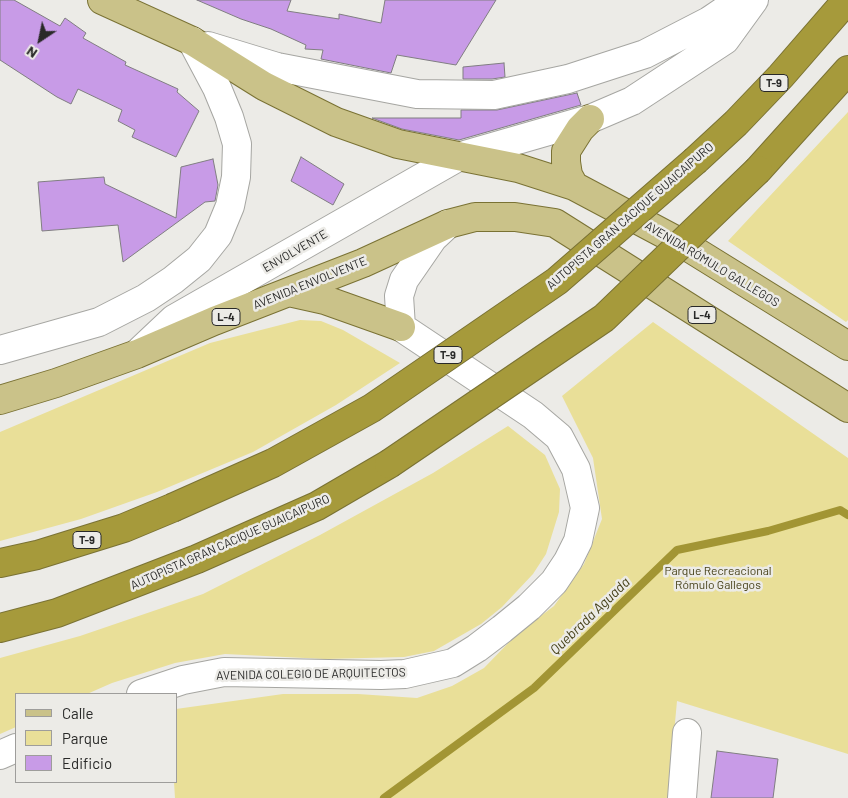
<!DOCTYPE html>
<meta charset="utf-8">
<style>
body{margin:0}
#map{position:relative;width:848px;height:798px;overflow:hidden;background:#ecebe7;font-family:Barlow,sans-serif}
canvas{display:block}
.legend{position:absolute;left:15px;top:693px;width:162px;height:90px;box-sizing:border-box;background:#ecebe7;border:1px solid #9e9d9b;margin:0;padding:6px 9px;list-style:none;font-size:15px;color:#292928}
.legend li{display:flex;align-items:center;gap:10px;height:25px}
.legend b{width:25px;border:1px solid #9e9d9b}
.north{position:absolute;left:15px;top:15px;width:50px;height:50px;-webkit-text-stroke:4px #ecebe7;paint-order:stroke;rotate:214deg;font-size:14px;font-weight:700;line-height:20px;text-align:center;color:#292928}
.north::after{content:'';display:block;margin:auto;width:18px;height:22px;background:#292928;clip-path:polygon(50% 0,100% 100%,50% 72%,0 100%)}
</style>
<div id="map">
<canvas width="848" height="798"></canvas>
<ul class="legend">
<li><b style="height:6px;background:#cac289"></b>Calle</li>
<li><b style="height:14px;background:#e9df98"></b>Parque</li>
<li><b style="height:14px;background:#c89be7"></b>Edificio</li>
</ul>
<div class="north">N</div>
</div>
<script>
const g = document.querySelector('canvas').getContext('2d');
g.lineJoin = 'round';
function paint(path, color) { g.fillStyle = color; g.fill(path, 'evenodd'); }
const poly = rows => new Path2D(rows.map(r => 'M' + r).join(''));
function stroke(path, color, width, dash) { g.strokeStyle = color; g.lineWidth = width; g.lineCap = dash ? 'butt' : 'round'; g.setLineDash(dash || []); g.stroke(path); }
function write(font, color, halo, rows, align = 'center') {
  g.font = font + ' Barlow,sans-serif'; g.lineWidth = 5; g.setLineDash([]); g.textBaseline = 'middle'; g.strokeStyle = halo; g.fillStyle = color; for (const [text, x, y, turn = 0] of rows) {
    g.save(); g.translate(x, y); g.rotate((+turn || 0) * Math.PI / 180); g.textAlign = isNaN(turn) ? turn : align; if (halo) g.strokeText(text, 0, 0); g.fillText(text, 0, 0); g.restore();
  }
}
const green = poly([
 [848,112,848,320,846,322,728,241],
 [300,320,321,321,343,330,400,363,336,405,253,452,157,492,81,519,0,541,0,432,210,343],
 [653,322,848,458,848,754,677,701,668,798,175,798,174,782,176,782,176,709,283,694,358,694,417,698,452,686,484,668,518,633,554,606,584,564,602,519,593,458,562,396],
 [508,426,545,455,560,489,559,512,546,554,533,574,502,607,481,624,434,651,404,657,325,659,225,654,175,663,112,683,87,694,16,694,16,727,0,734,0,658,80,636,203,594,320,535,433,473]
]);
const stream = poly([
 [384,798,534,688,677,550,768,531,840,510,848,515]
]);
const building = poly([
 [0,0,14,0,60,26,65,18,86,33,83,38,126,62,125,65,178,89,177,92,199,111,176,157,132,137,135,130,118,121,122,110,78,89,71,104,57,97,0,60,0,0],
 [197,0,291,0,287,11,339,19,339,14,381,23,385,0,496,0,456,65,397,55,391,73,321,59,323,50,305,49,306,45,271,29,241,19,197,0],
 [504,63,505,77,492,79,463,79,463,67,504,63],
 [577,93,581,105,459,140,402,129,372,118,461,118,461,110,497,110,577,93],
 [301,157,344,184,333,205,291,181,301,157],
 [213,159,218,185,215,201,205,202,123,262,118,225,42,231,38,182,104,177,105,184,176,218,181,167,213,159],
 [717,751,778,759,773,798,711,798,717,751]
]);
const minor = poly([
 [208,46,277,67,417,94,494,95,568,79,645,54,709,21,740,0],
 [0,350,99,322,146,298,173,280,199,259,218,235,230,206,236,177,237,144,229,117,217,88,192,41],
 [139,352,174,319,458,157,590,119,632,101,725,40,754,0],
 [141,694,183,680,224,672,381,675,405,674,453,663,477,648,502,629,529,607,554,582,568,561,578,541,585,508,576,469,559,437,533,415,401,327,399,296,404,280,433,238,448,224],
 [0,755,16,748],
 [682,798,687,733]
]);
const major = poly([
 [102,0,192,41,264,86,336,122,398,144,518,168,574,186,685,245,848,346],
 [574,186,568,175,566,162,566,151,580,129,590,119],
 [289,292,325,300,401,327],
 [0,400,56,383,137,354,214,321,363,263,448,224,475,217,515,217,555,223,848,408]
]);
const highway = poly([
 [696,160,736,123,781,76,847,0],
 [758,170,848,70],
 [0,563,37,555,124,528,172,508],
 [0,628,57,613,197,559,317,506,389,464]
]);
const highwayBridge = poly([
 [389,464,604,318,758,170],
 [172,508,273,463,372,408,557,281,696,160]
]);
const shields = [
 [774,83,28],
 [702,315,28],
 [226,317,28],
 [448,355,28],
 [87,540,28]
];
const shieldNames = [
 ["T-9",774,83],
 ["L-4",702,315],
 ["L-4",226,317],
 ["T-9",448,355],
 ["T-9",87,540]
];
const streetNames = [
 ["AUTOPISTA GRAN CACIQUE GUAICAIPURO",630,216,-41],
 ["ENVOLVENTE",295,251,-30],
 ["AVENIDA RÓMULO GALLEGOS",712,264,31],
 ["AVENIDA ENVOLVENTE",310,283,-22],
 ["AUTOPISTA GRAN CACIQUE GUAICAIPURO",230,542,-24],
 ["AVENIDA COLEGIO DE ARQUITECTOS",311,674,-1]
];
const parkNames = [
 ["Parque Recreacional",718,571],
 ["Rómulo Gallegos",718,585]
];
const waterNames = [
 ["Quebrada Aguada",590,616,-44]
];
paint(green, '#e9df98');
stroke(stream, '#a29534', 8);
paint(building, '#c89be7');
stroke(building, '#807e81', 1);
stroke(minor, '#a6a6a2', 30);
stroke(major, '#7a7234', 30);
stroke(highway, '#7a7234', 30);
stroke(minor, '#fff', 28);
stroke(major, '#cac289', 28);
stroke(highway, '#a69a3b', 28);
stroke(highwayBridge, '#7a7234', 30, []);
stroke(highwayBridge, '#a69a3b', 28);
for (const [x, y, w] of shields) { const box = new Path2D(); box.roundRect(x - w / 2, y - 8.5, w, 17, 4); g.fillStyle = '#ecebe7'; g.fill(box); stroke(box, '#292928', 1); }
write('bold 11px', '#292928', null, shieldNames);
write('12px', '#292928', '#ecebe7', streetNames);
write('12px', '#464119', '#ecebe7', parkNames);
write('italic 14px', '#464119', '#ecebe7', waterNames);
</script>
